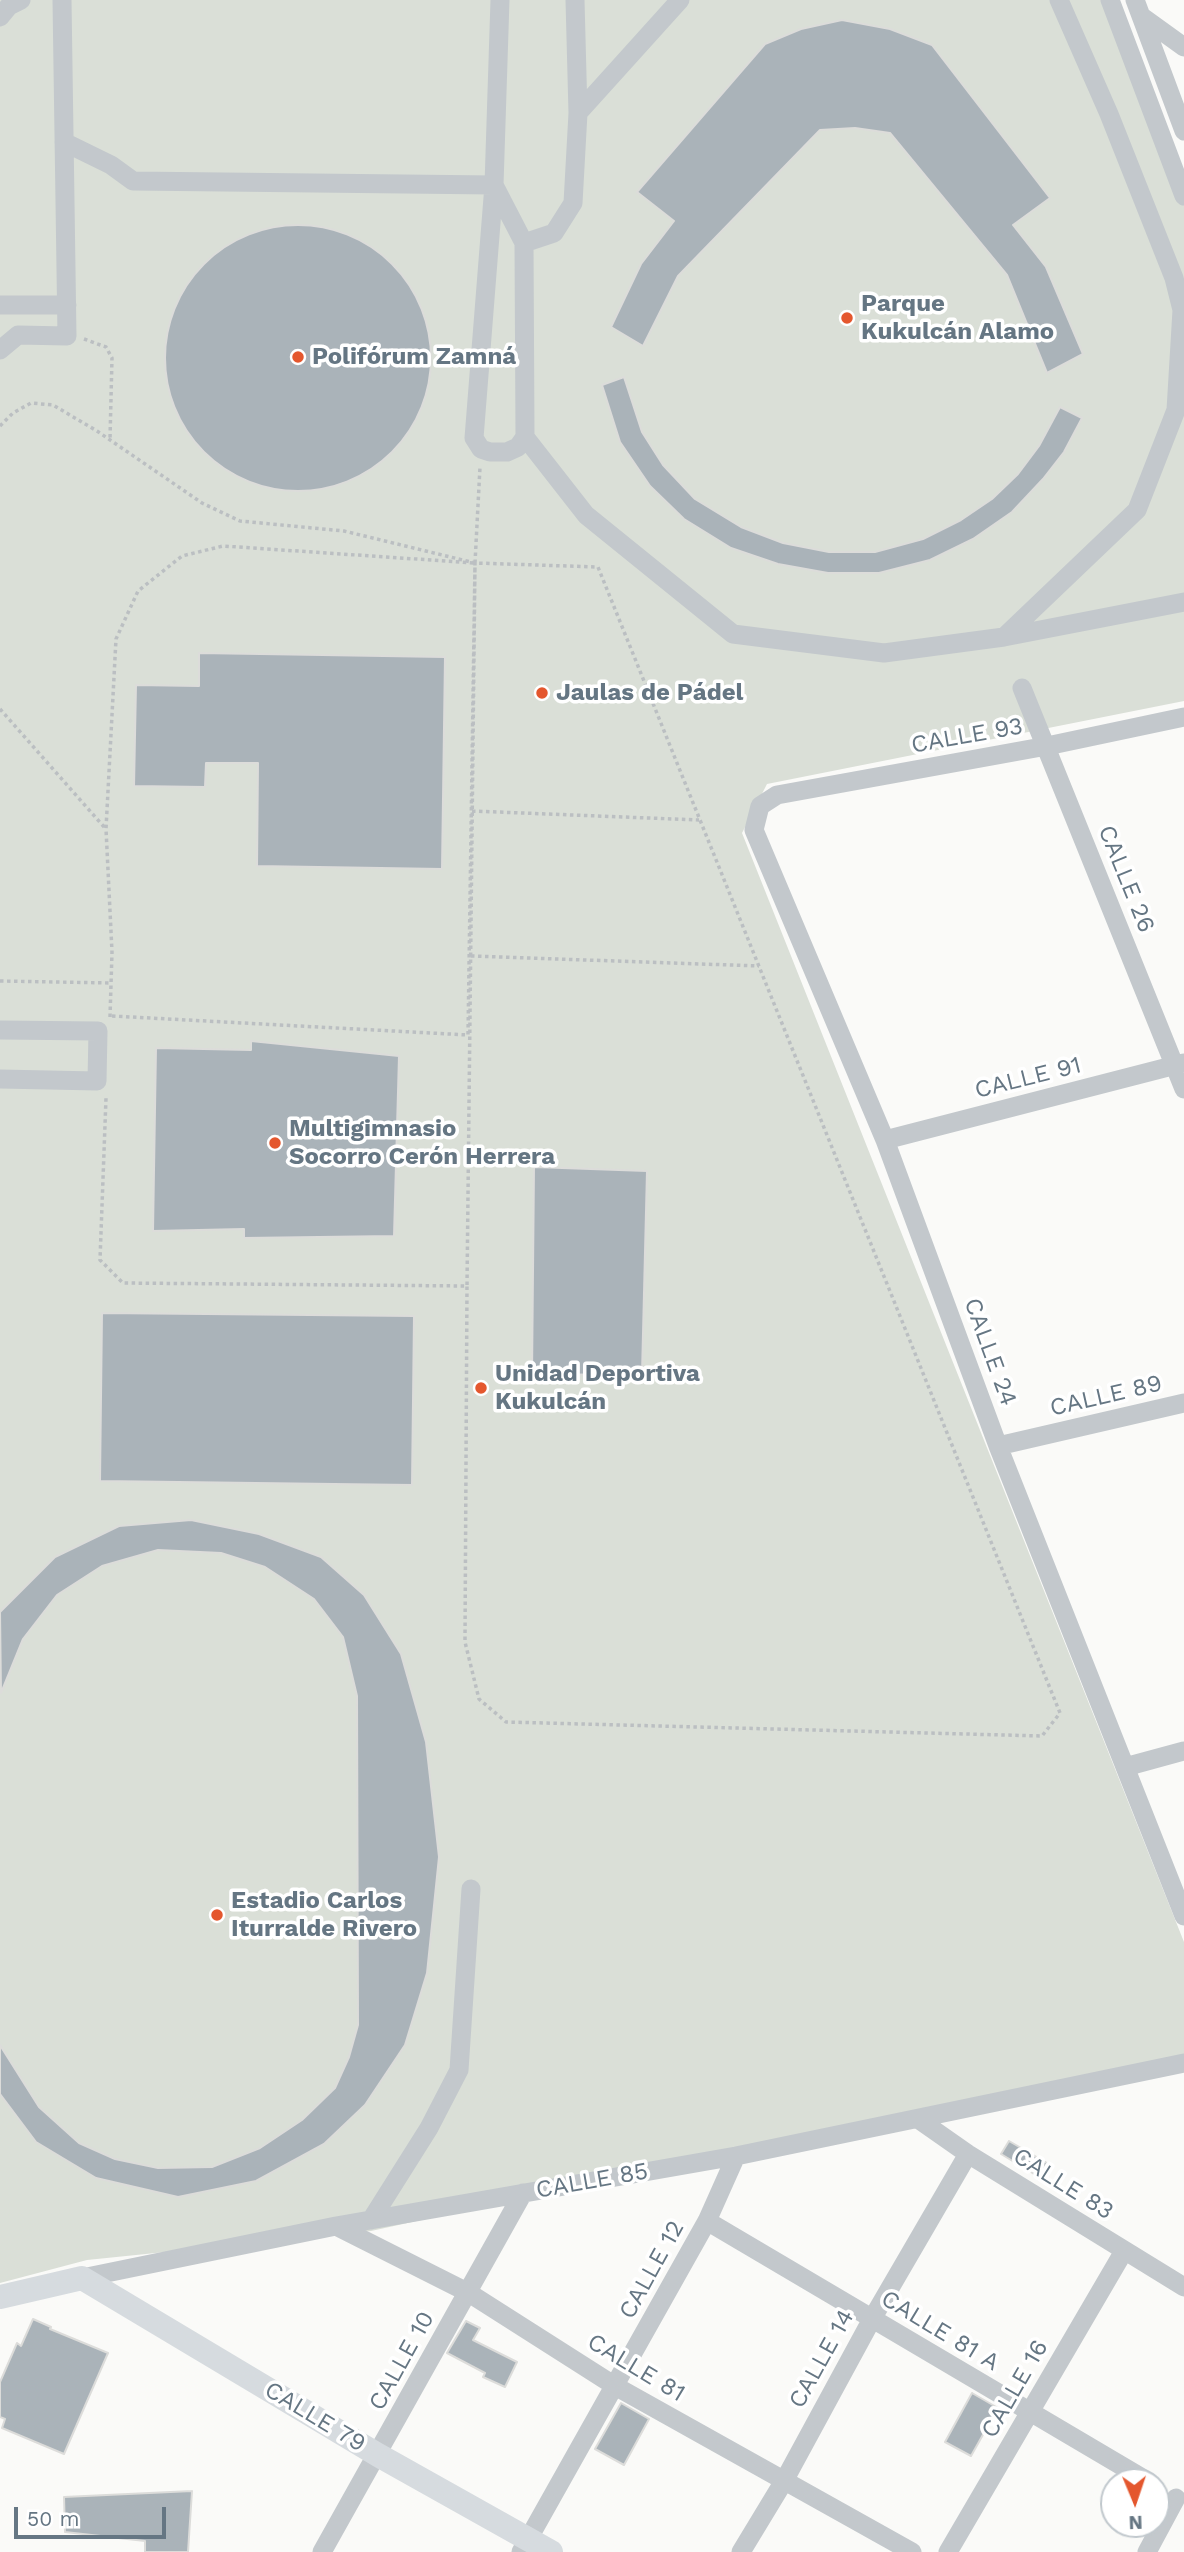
<!DOCTYPE html>
<meta charset="utf-8">
<style>
body{margin:0}
#map{position:relative;width:1184px;height:2552px;overflow:hidden;background:#fafaf8;font-family:"Work Sans",sans-serif}
canvas{display:block}
.north{position:absolute;left:1100px;top:2468px;width:70px;height:70px;box-sizing:border-box;background:#fff;border:2px solid #c1c8cd;border-radius:50%;rotate:178deg;font-size:19px;font-weight:700;line-height:28px;text-align:center;color:#657683}
.north::after{content:'';display:block;margin:auto;width:24px;height:32px;background:#e4572e;clip-path:polygon(50% 0,100% 100%,50% 72%,0 100%)}
.scale{position:absolute;left:14px;top:2507px;width:152px;height:32px;box-sizing:border-box;border:4px solid #657683;border-top:0;padding-left:9px;font-size:21px;line-height:24px;white-space:nowrap;color:#657683;-webkit-text-stroke:5px #fff;paint-order:stroke}
</style>
<div id="map">
<canvas width="1184" height="2552"></canvas>
<div class="north">N</div>
<div class="scale">50 m</div>
</div>
<script>
const g = document.querySelector('canvas').getContext('2d');
g.lineJoin = 'round';
function paint(path, color) { g.fillStyle = color; g.fill(path, 'evenodd'); }
const poly = rows => new Path2D(rows.map(r => 'M' + r).join(''));
function stroke(path, color, width, dash) { g.strokeStyle = color; g.lineWidth = width; g.lineCap = dash ? 'butt' : 'round'; g.setLineDash(dash || []); g.stroke(path); }
function write(font, color, halo, rows, align = 'center') {
  g.font = font + ' "Work Sans",sans-serif'; g.lineWidth = 7; g.setLineDash([]); g.textBaseline = 'middle'; g.strokeStyle = halo; g.fillStyle = color; for (const [text, x, y, turn = 0] of rows) {
    g.save(); g.translate(x, y); g.rotate((+turn || 0) * Math.PI / 180); g.textAlign = isNaN(turn) ? turn : align; if (halo) g.strokeText(text, 0, 0); g.fillText(text, 0, 0); g.restore();
  }
}
const green = poly([
 [0,0,1109,0,1184,195,1184,701,767,784,742,833,1184,1942,1184,2054,371,2231,87,2260,0,2283]
]);
const building = poly([
 [842,20,890,29,932,45,1050,198,1013,225,1046,267,1083,354,1047,373,1007,275,890,133,855,128,820,130,678,276,643,346,611,327,641,264,674,221,637,192,765,44,801,29,842,20],
 '165 358a133 133 0 1 1 266 0a133 133 0 1 1-266 0Z',
 [624,377,642,432,663,465,695,499,741,527,783,543,829,552,875,552,923,539,961,520,992,499,1018,474,1039,446,1060,407,1082,418,1064,452,1043,479,1012,512,973,539,930,560,879,573,828,573,778,564,731,548,684,519,650,486,620,442,602,385,624,377],
 [199,653,445,657,442,869,257,866,258,763,206,763,205,787,134,786,136,685,199,686,199,653],
 [251,1041,399,1056,394,1236,244,1238,244,1229,153,1231,156,1048,251,1050,251,1041],
 [534,1167,647,1171,642,1374,532,1375,534,1167],
 [102,1313,414,1316,412,1485,100,1481,102,1313],
 [191,1520,259,1534,321,1557,364,1595,401,1654,426,1742,439,1857,427,1973,405,2045,365,2105,324,2144,256,2181,178,2197,96,2178,36,2142,0,2094,0,2045,39,2107,79,2143,115,2159,158,2168,212,2167,260,2148,302,2120,335,2088,349,2057,358,2025,357,1696,343,1637,314,1599,265,1567,221,1553,158,1550,102,1566,57,1595,23,1639,1,1693,0,1612,55,1557,119,1526,191,1520],
 [1009,2141,1047,2163,1039,2177,1001,2154,1009,2141],
 [33,2319,51,2327,50,2329,108,2353,64,2454,2,2428,5,2419,0,2417,0,2382,17,2343,21,2346,33,2319],
 [466,2321,480,2328,473,2340,517,2362,505,2387,483,2377,485,2373,447,2353,466,2321],
 [972,2393,998,2408,971,2456,945,2442,972,2393],
 [621,2403,649,2419,624,2465,595,2449,621,2403],
 [192,2491,188,2552,145,2552,145,2541,65,2532,64,2497,192,2491]
]);
const path = poly([
 [84,339,106,347,112,358,110,439],
 [0,426,13,413,31,403,53,405,97,431,202,503,240,521,344,531,475,563,598,567,1060,1713,1042,1736,506,1722,479,1699,465,1642,467,1286,123,1283,100,1260,106,1098],
 [475,563,480,467],
 [0,709,105,828],
 [472,811,699,820],
 [471,956,759,966],
 [0,981,112,983],
 [112,1016,468,1035,475,563,467,1286],
 [110,1017,112,952,106,829,116,639,138,591,182,556,223,546,475,563]
]);
const minor = poly([
 [500,0,494,185,524,243,525,437,586,515,733,634,884,653,1004,637,1137,510,1176,410,1182,310,1174,278,1109,114,1059,0],
 [1110,0,1184,196],
 [1135,0,1184,131],
 [1141,16,1184,47],
 [0,17,9,6,21,0],
 [578,113,680,0],
 [64,142,111,165,133,181,494,185,474,438,481,449,490,452,507,452,518,447,525,437],
 [524,243,554,233,573,203,578,113,575,0],
 [0,305,67,305],
 [0,350,18,335,67,336,62,0],
 [1004,637,1184,602],
 [1022,688,1184,1089],
 [1184,717,1047,746,777,795,760,806,754,830,885,1140,998,1446,1184,1916],
 [0,1030,98,1031,97,1081,0,1079],
 [885,1140,1184,1063],
 [998,1446,1184,1403],
 [1125,1767,1184,1751],
 [918,2119,968,2154,1184,2287],
 [371,2220,429,2128,459,2070,471,1889],
 [707,2221,1149,2482],
 [336,2226,469,2293,615,2386,912,2552],
 [82,2278,336,2226,736,2156,1184,2063],
 [322,2552,523,2193],
 [521,2552,707,2221,736,2156],
 [741,2552,784,2481,872,2319,968,2154],
 [948,2552,1124,2251],
 [1147,2552,1176,2498]
]);
const major = poly([
 [0,2297,82,2278,378,2455,551,2552]
]);
const markers = [
 [847,318,7,"#e4572e"],
 [298,357,7,"#e4572e"],
 [542,693,7,"#e4572e"],
 [275,1143,7,"#e4572e"],
 [481,1388,7,"#e4572e"],
 [217,1915,7,"#e4572e"]
];
const poiNames = [
 ["Parque",861,304],
 ["Kukulcán Alamo",861,332],
 ["Polifórum Zamná",312,357],
 ["Jaulas de Pádel",556,693],
 ["Multigimnasio",289,1129],
 ["Socorro Cerón Herrera",289,1157],
 ["Unidad Deportiva",495,1374],
 ["Kukulcán",495,1402],
 ["Estadio Carlos",231,1901],
 ["Iturralde Rivero",231,1929]
];
const streetNames = [
 ["CALLE 93",967,736,-10],
 ["CALLE 26",1126,879,68],
 ["CALLE 91",1028,1078,-14],
 ["CALLE 24",990,1352,70],
 ["CALLE 89",1106,1396,-13],
 ["CALLE 85",592,2181,-10],
 ["CALLE 83",1063,2184,32],
 ["CALLE 12",652,2270,-61],
 ["CALLE 81 A",940,2331,31],
 ["CALLE 14",822,2359,-61],
 ["CALLE 10",402,2361,-61],
 ["CALLE 81",636,2368,31],
 ["CALLE 16",1015,2389,-60],
 ["CALLE 79",315,2417,31]
];
paint(green, '#dadfd7');
paint(building, '#aab3b9');
stroke(building, '#dcdcda', 2);
stroke(path, '#bbbfc2', 3.5, [3.5, 3.5]);
stroke(minor, '#c3c8cc', 19);
stroke(major, '#d6dbdf', 24);
for (const [x, y, r, color] of markers) { const dot = new Path2D(); dot.arc(x, y, r, 0, 2 * Math.PI); g.fillStyle = color; g.fill(dot); stroke(dot, '#fff', 2.5); }
write('bold 24px', '#657683', '#fff', poiNames, 'left');
write('24px', '#657683', '#fff', streetNames);
</script>
